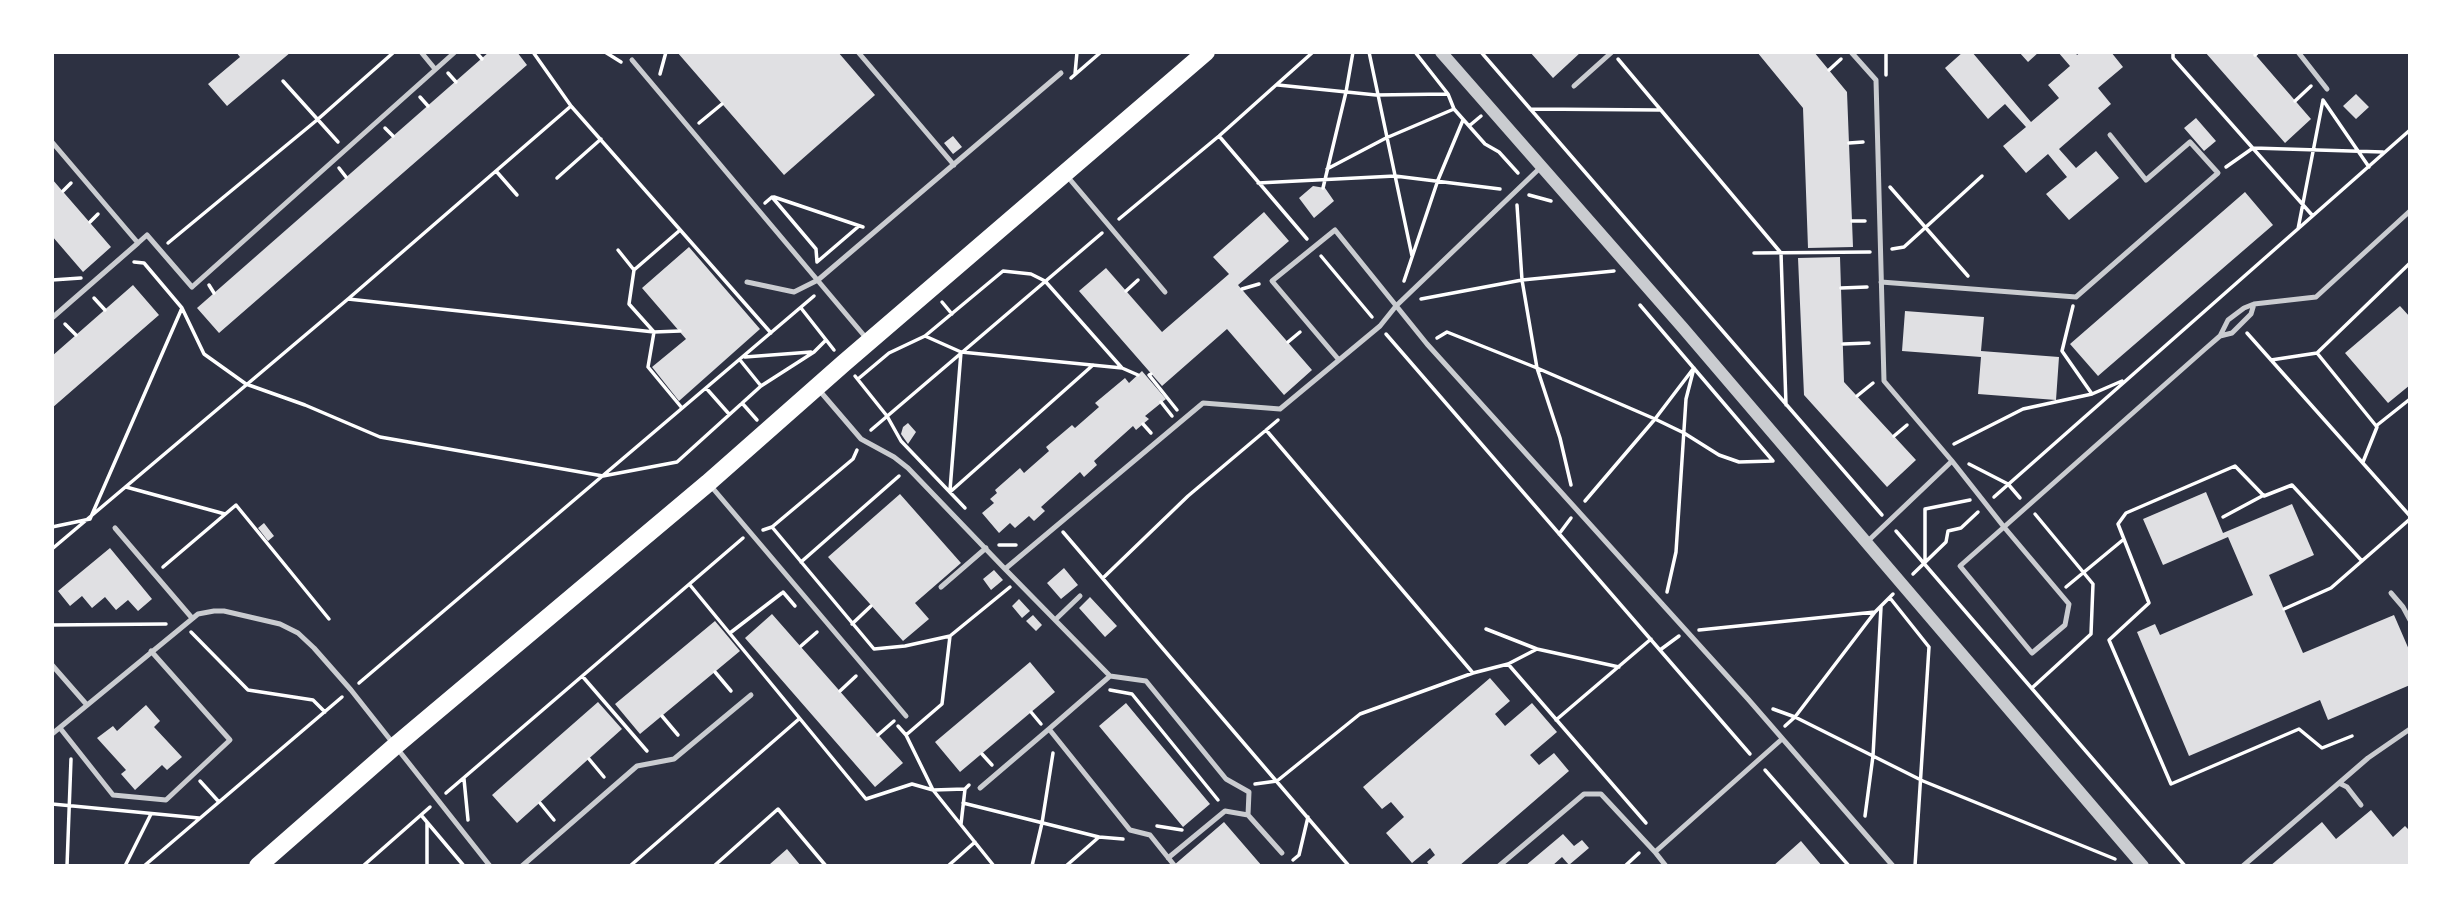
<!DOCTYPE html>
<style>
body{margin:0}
#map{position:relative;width:2462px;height:918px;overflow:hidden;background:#2d3142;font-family:Arial,sans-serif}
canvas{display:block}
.frame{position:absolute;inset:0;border:54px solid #fff;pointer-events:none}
</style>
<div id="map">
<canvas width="2462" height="918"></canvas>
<div class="frame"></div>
</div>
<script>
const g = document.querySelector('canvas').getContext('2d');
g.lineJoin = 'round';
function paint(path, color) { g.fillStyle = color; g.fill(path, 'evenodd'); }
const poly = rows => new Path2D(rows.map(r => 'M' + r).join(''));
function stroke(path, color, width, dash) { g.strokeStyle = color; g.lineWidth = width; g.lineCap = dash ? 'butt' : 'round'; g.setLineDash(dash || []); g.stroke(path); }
const building = poly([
 [236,52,291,52,227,106,208,84,240,57],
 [489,52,517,52,527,65,219,333,197,308],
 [677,52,838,52,875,95,784,175],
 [1530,52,1581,52,1553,78],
 [1757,52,1814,52,1847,92,1853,247,1808,248,1803,108],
 [1963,52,1972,52,2031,122,2059,98,2048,85,2070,66,2058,52,2075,52,2077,55,2081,52,2111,52,2123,67,2098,88,2111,104,2059,149,2076,168,2096,151,2119,178,2069,220,2046,194,2067,177,2048,154,2026,173,2003,146,2026,127,2005,104,1988,119,1945,68],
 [2019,52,2039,52,2028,62],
 [2205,52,2253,52,2311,119,2285,143],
 [2356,94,2369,107,2356,119,2343,106],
 [2196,118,2216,141,2204,151,2184,128],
 [953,136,962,147,953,154,944,143],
 [52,179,111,247,83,272,52,236],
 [1313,186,1325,188,1334,201,1314,218,1299,198],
 [2245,192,2273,225,2098,376,2070,344],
 [1264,212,1289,241,1238,285,1312,370,1284,395,1227,329,1162,386,1079,291,1106,268,1162,332,1229,274,1213,257],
 [689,247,760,329,679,401,652,367,686,339,642,288],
 [1840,257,1844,382,1916,460,1887,487,1804,395,1798,258],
 [133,285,159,315,52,408,52,356],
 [2400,306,2410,317,2410,385,2388,403,2345,353],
 [1905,311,1984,317,1981,351,2059,357,2056,400,1978,394,1981,357,1902,351],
 [1142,371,1166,399,1145,416,1149,419,1136,430,1133,426,1094,461,1097,465,1084,477,1080,472,1041,507,1045,511,1034,521,1029,516,1015,528,1010,523,999,533,982,513,994,503,990,499,997,493,995,490,1020,468,1024,473,1049,451,1046,447,1072,425,1075,428,1099,407,1095,403,1125,378,1129,383],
 [908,423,916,432,908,444,901,434,903,427],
 [2206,492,2223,533,2292,504,2314,555,2269,575,2303,653,2394,615,2410,652,2410,685,2328,720,2320,700,2189,756,2137,632,2155,624,2160,635,2253,595,2228,537,2163,565,2143,519],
 [900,494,961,563,915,603,929,619,903,641,828,557],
 [264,523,274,536,268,541,258,528],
 [110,548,152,599,138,611,128,600,116,610,105,597,92,608,82,596,70,606,58,591],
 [1064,568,1078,585,1061,599,1047,583],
 [994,570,1003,580,991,590,983,579],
 [1090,597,1117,626,1105,637,1079,608],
 [1019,599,1030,611,1022,618,1012,606],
 [772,614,903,763,875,787,745,638],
 [1033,615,1042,625,1036,631,1026,621],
 [715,621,740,651,640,734,615,704],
 [1030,662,1055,692,960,772,935,742],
 [1490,678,1510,701,1495,714,1505,726,1532,703,1557,732,1530,755,1539,765,1554,753,1569,771,1459,866,1430,866,1427,862,1435,855,1430,848,1412,863,1386,833,1404,817,1391,802,1382,809,1363,787],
 [598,702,622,729,517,823,492,795],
 [1126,703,1210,804,1183,827,1099,726],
 [146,705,160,721,154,727,182,757,167,770,162,765,135,790,121,774,126,770,97,738,113,726,117,731],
 [2371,810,2393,837,2405,826,2410,831,2410,866,2270,866,2322,822,2336,839],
 [1224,822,1262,866,1173,866],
 [1563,834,1574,846,1582,840,1589,848,1569,865,1562,857,1552,866,1525,866],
 [1801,841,1822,866,1773,866],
 [787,849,801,866,771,866,770,864]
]);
const path = poly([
 [476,52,482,59],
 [533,52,571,106,771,333],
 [605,52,621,62],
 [1369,52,1412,256],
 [1415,52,1448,94,1454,109,1485,144,1499,152,1518,173],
 [1481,52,1882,515],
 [1886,52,1886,75],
 [2173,52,2173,58,2312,215],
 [2255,55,2258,52],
 [1618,59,1781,253,1786,405],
 [1829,70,1841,59],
 [448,73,456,82],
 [660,74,666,52],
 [1075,74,1077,52],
 [1071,78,1101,52],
 [283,81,338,142],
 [1278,85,1376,95,1447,94],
 [420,97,428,106],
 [2323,100,2369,167],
 [2295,101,2311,86],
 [1530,109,1660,110],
 [699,123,722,104],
 [1469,126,1481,116],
 [385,128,393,136],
 [1219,136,1307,239],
 [1849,143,1863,142],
 [2226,167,2253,148,2383,152],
 [339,168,346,177],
 [1327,169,1386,138,1454,109],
 [496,171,517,195],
 [557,178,601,139],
 [1258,183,1395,176,1500,189],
 [1890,187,1968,276],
 [1323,188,1346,92,1353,52],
 [63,191,71,183],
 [1529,195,1551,201],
 [774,197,863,227],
 [765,203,772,197,816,249,817,262],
 [1517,205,1522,280,1537,368,1560,438,1571,485],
 [1119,219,1219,136,1313,52],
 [1852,221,1865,221],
 [90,222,98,214],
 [2298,229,2323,100],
 [679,231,634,270,629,304,654,332,648,367,682,408],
 [168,243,317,120,394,52],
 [1892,249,1904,247,1982,176],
 [618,250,634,270],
 [1754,253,1870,252],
 [1321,256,1372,317],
 [134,262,144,263,182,308,204,354,246,384,305,405,380,437,603,476,677,462,761,386,814,352,826,340],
 [817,262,859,226],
 [52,280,81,278],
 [1404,281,1438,180,1463,120],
 [209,285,214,293],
 [1841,288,1867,287],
 [1242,289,1259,284],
 [1126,291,1138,280],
 [94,298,105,310],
 [348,299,654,332,680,331],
 [1421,299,1522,280,1614,271],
 [942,302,952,314],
 [1640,305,1773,461],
 [2073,306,2062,351,2092,394],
 [801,308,834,350],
 [65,324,76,335],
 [2247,333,2410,516],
 [1386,334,1750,754],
 [925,336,961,352,1122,368,1138,375],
 [1437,338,1447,332,1537,368,1655,419,1684,433,1719,455,1739,462,1773,461],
 [1288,342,1300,332],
 [1843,344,1869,343],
 [2317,353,2410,263],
 [745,357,811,352],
 [740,360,761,386],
 [2271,360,2317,353,2377,427,2363,462],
 [1151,374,1149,375,1177,410],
 [855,376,887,416,901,441,965,508],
 [858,379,889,353,925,336,1003,271,1031,274,1045,281,1122,368],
 [706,388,729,414],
 [1857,396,1873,383],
 [1161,402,1172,416],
 [742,403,757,420],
 [1143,424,1151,433],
 [2376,426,2410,399],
 [871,430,1102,233],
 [1266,430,1473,673],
 [1894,436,1907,425],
 [1954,444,2023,409,2092,394,2122,381],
 [1969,464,2008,484,2020,498],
 [126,487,225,514],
 [950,490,961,352],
 [950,492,1093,365],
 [1994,497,2410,130],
 [1585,501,1655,419,1693,369],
 [2223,517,2264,495],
 [52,527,90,519,182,308],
 [772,527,874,649,905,646,950,636,1010,587],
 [763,530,772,527,853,459,857,450],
 [1896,531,2185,866],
 [1063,532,1349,866],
 [1559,534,1571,518],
 [999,545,1016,545],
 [52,549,348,299,571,106],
 [1925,560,1925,509,1970,500],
 [801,562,899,476],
 [163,567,236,505,329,619],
 [1913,574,1946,542,1948,531,1961,528,1978,512],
 [1103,578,1188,496,1278,420],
 [690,585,866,799,912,784,933,790,994,866],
 [2066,587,2124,539],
 [783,592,795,606],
 [1667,592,1676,552,1686,399,1694,368],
 [1890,598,1929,647,1915,866],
 [2284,609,2331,588,2410,519],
 [852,624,871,606],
 [52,625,166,624],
 [1486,629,1537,649],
 [1699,630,1875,612],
 [191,632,248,690,313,700,325,712],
 [730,633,782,593],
 [801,646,817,632],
 [1660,650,1679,636],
 [1508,664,1646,823],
 [715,672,731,691],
 [583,677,647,751],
 [359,683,814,296],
 [2033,687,2091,634,2093,584,2035,514],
 [1110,690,1132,694,1218,800],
 [840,691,856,676],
 [1773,709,1795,717,1923,781,2115,859],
 [1031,712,1041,724],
 [662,716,678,735],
 [1556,720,1651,639],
 [898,726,906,735,933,790,965,789,969,785],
 [1785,726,1795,717,1875,612,1893,594],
 [878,735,894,721],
 [906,735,942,704,950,636],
 [2352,736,2322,748,2299,729,2171,784,2109,640,2149,603,2118,524,2126,513,2235,466,2264,496,2292,485,2362,561],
 [982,754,992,765],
 [589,759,604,777],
 [1765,770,1849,866],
 [464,779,468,820],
 [200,781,219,802],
 [1255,784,1277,781,1360,714,1473,673,1508,664,1537,649,1619,667],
 [446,793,743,538],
 [540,803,554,820],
 [963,803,1099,837],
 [52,804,199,818],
 [421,815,464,866],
 [1865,816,1873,756,1881,607],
 [427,823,427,866],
 [961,824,965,789],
 [1157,826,1182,830],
 [1293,860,1299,855,1308,817],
 [67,866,71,759],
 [125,866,151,814],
 [144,866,342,697],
 [363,866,430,807],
 [630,866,799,719],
 [714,866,778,809,826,866],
 [948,866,975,842],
 [1032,866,1042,823,1053,753],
 [1066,866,1099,837,1123,839],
 [1625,866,1639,853]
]);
const service = poly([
 [421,52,435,69],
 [858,52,954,165],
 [1851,52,1876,80,1884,381,1952,461,1868,541],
 [2298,52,2327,89],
 [632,60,867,339],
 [1574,86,1612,52],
 [52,142,138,243,52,318],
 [1067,176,1165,292],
 [138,243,147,235,192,287,455,52],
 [747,282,794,292,818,280,1061,73],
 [1881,282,2076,297,2218,173,2190,142,2146,180,2110,135],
 [2220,336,2228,320,2244,308,2254,304,2316,297,2410,211],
 [1339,360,1272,281,1335,230,1427,344,1748,699,1893,866],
 [819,390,861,439,894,457,908,468,1005,569,1203,403,1280,409,1380,326,1396,306,1541,167],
 [1952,461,2004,527,2069,604,2065,625,2032,653,1960,566,2004,527,2205,349,2220,336,2232,333,2251,314,2254,304],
 [710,485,906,716],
 [115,528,192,618],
 [1005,569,1110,676,1049,729,1130,830,1150,835,1174,865],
 [941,587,986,548],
 [2391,593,2403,607,2410,620],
 [1055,620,1080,596],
 [52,665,87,705],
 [1110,676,1146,681,1226,779,1249,792,1248,815,1282,853],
 [60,728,113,795,166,800,230,740,151,651],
 [52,734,198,614,214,611,224,611,280,624,298,633,314,648,351,690,490,866],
 [2339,783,2347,787,2361,805],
 [980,788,1049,729],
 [1168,858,1225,811,1248,815],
 [522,866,637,766,674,759,751,695],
 [1499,866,1584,794,1601,794,1655,852],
 [1666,866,1655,852,1782,739],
 [2243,866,2368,758,2410,729]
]);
const tertiary = poly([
 [1441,52,1683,328,2143,866]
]);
const primary = poly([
 [258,866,395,746,708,483,844,363,1206,52]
]);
paint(building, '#e0e0e3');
stroke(path, '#fff', 3.5);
stroke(service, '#caccd0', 5);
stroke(tertiary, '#caccd0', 12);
stroke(primary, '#fff', 18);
</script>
